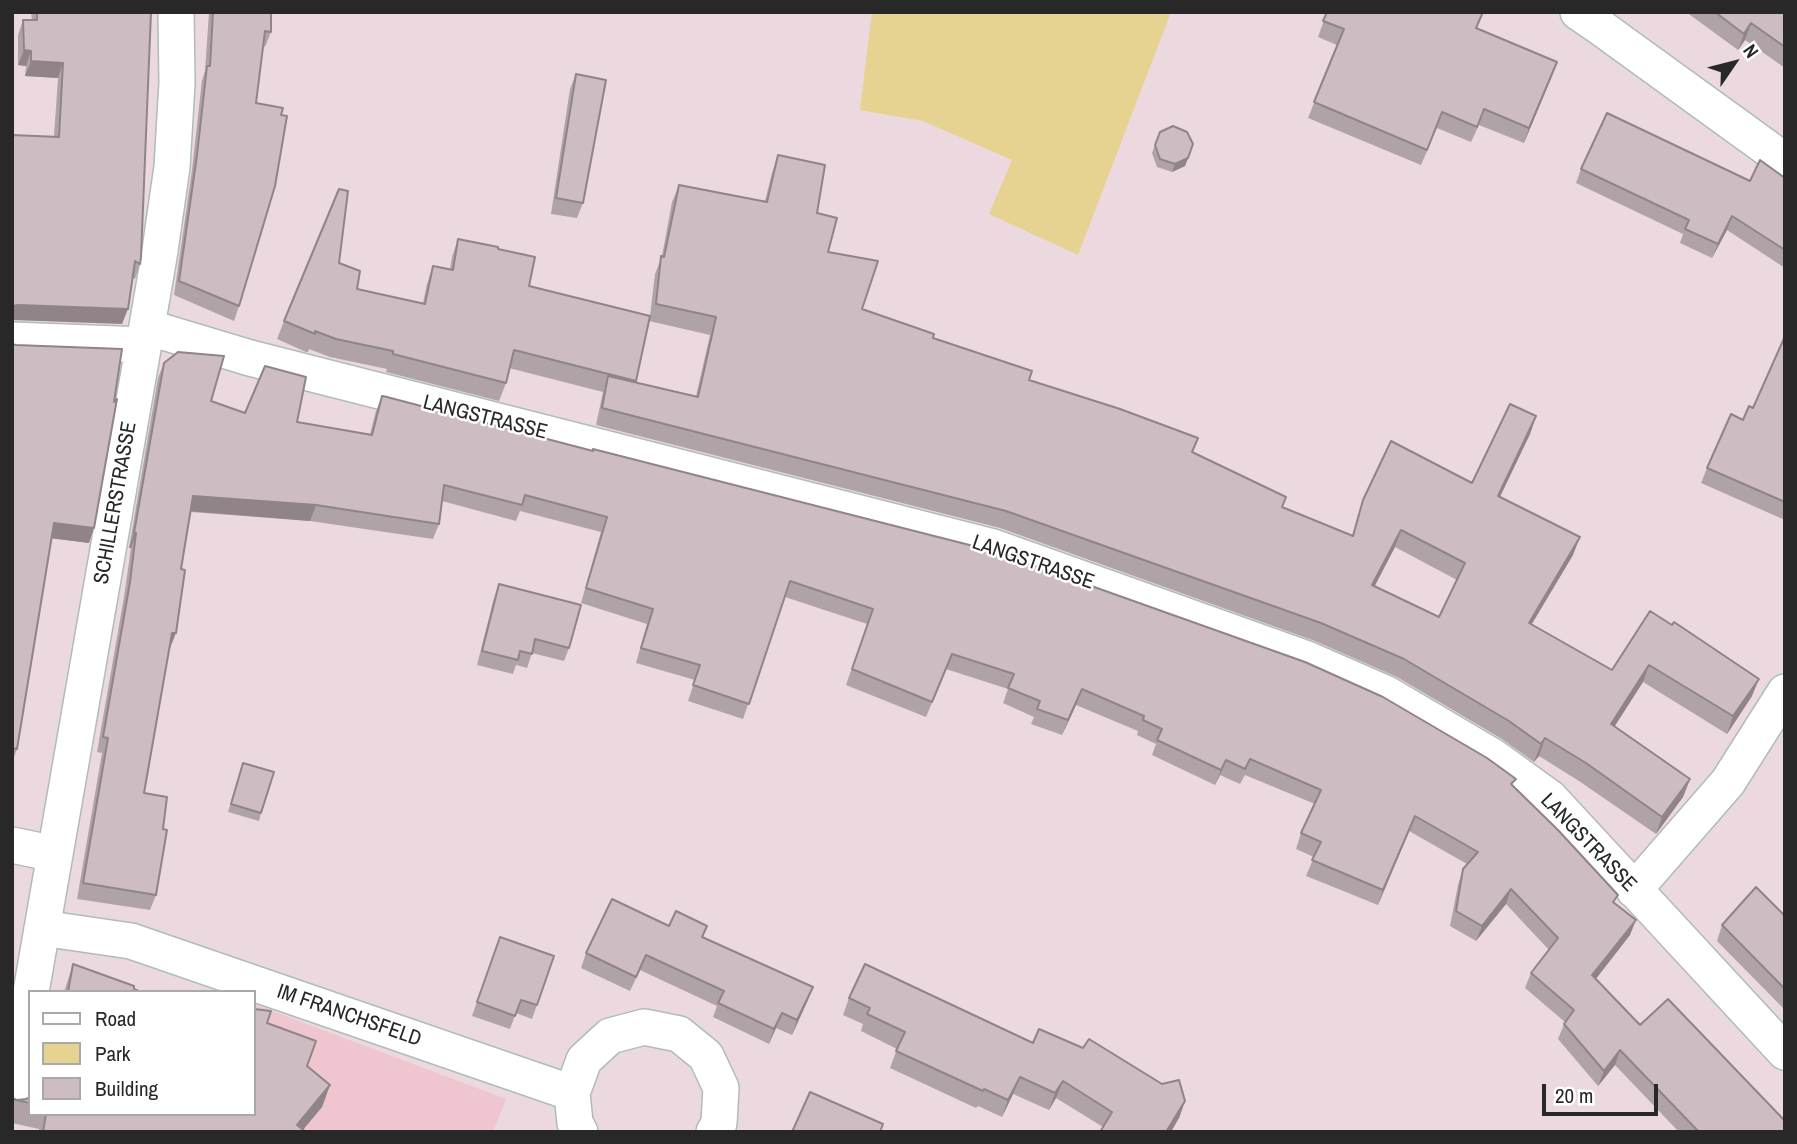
<!DOCTYPE html>
<style>
body{margin:0}
#map{position:relative;width:1797px;height:1144px;overflow:hidden;background:#ecd8df;font-family:"Archivo Narrow",sans-serif}
canvas{display:block}
.frame{position:absolute;inset:0;border:14px solid #282828;pointer-events:none}
.legend{position:absolute;left:28px;top:990px;width:228px;height:126px;box-sizing:border-box;background:#fff;border:2px solid #a9a9a9;margin:0;padding:9px 12px;list-style:none;font-size:21px;color:#282828}
.legend li{display:flex;align-items:center;gap:14px;height:35px}
.legend b{width:35px;border:2px solid #a9a9a9}
.north{position:absolute;left:1699px;top:28px;width:70px;height:70px;-webkit-text-stroke:5px #fff;paint-order:stroke;rotate:55deg;font-size:19px;font-weight:700;line-height:28px;text-align:center;color:#282828}
.north::after{content:'';display:block;margin:auto;width:24px;height:32px;background:#282828;clip-path:polygon(50% 0,100% 100%,50% 72%,0 100%)}
.scale{position:absolute;left:1542px;top:1084px;width:116px;height:32px;box-sizing:border-box;border:4px solid #282828;border-top:0;padding-left:9px;font-size:21px;line-height:24px;white-space:nowrap;color:#282828;-webkit-text-stroke:5px #fff;paint-order:stroke}
</style>
<div id="map">
<canvas width="1797" height="1144"></canvas>
<div class="frame"></div>
<ul class="legend">
<li><b style="height:9px;background:#fff"></b>Road</li>
<li><b style="height:19px;background:#e6d291"></b>Park</li>
<li><b style="height:19px;background:#cdbdc2"></b>Building</li>
</ul>
<div class="north">N</div>
<div class="scale">20 m</div>
</div>
<script>
const g = document.querySelector('canvas').getContext('2d');
g.lineJoin = 'round';
function paint(path, color) { g.fillStyle = color; g.fill(path, 'evenodd'); }
const poly = rows => new Path2D(rows.map(r => 'M' + r).join(''));
function stroke(path, color, width, dash) { g.strokeStyle = color; g.lineWidth = width; g.lineCap = dash ? 'butt' : 'round'; g.setLineDash(dash || []); g.stroke(path); }
function write(font, color, halo, rows, align = 'center') {
  g.font = font + ' "Archivo Narrow",sans-serif'; g.lineWidth = 5; g.setLineDash([]); g.textBaseline = 'middle'; g.strokeStyle = halo; g.fillStyle = color; for (const [text, x, y, turn = 0] of rows) {
    g.save(); g.translate(x, y); g.rotate((+turn || 0) * Math.PI / 180); g.textAlign = isNaN(turn) ? turn : align; if (halo) g.strokeText(text, 0, 0); g.fillText(text, 0, 0); g.restore();
  }
}
const education = poly([
 [254,1004,506,1099,493,1132,158,1132,254,1114]
]);
const green = poly([
 [872,12,1171,12,1078,255,989,214,1012,160,923,121,860,110]
]);
const minor = poly([
 [1578,12,1600,27,1785,161],
 [147,327,250,358,993,547,1307,659,1387,694,1492,756,1550,798,1785,1052],
 [12,340,143,345],
 [12,845,55,854],
 [1634,890,1728,782,1785,692],
 [42,928,131,941,572,1093],
 [31,992,159,257,172,167,177,83,176,12],
 [12,1102,30,1000],
 [580,1132,575,1123,572,1093,584,1060,610,1036,644,1027,679,1034,706,1056,721,1088,719,1123,714,1132]
]);
const wall = poly([
 [31,12,151,12,140,264,135,279,132,278,122,324,54,136,58,78,25,76,26,66,18,65,18,35,23,20,32,20],
 [209,12,271,12,271,32,265,47,263,46,256,103,239,306,234,321,174,295,192,170,202,80,205,71],
 [1327,12,1477,28,1551,78,1524,143,1479,125,1471,142,1437,128,1421,165,1308,118,1337,45,1318,37],
 [1686,12,1785,12,1785,68,1745,40,1738,50],
 [576,74,583,203,577,218,551,214,570,89],
 [1160,132,1193,144,1185,166,1172,172,1157,167,1152,153],
 [778,155,817,213,828,252,862,309,1029,380,1192,452,1286,497,1282,507,1352,536,1363,500,1472,483,1536,416,1530,434,1500,497,1573,555,1532,624,1612,670,1650,611,1752,696,1727,734,1643,682,1615,726,1690,779,1683,797,1656,834,1579,781,1539,756,1534,762,1502,739,1397,677,1315,641,1000,528,596,425,603,392,509,368,506,383,499,401,386,372,387,369,330,357,309,349,308,352,306,352,277,339,284,321,339,263,357,289,423,303,427,284,433,266,450,269,452,257,458,239,498,249,529,286,650,316,655,274,662,256,672,202,679,185,765,201,772,173],
 [650,319,649,321,710,335,696,396,635,382],
 [1395,547,1457,580,1439,617,1374,586],
 [1581,169,1750,181,1785,178,1785,268,1727,230,1712,258,1680,243,1683,234,1576,183],
 [1785,336,1785,520,1701,483,1707,468,1753,408],
 [12,344,89,543,52,538,17,749,12,763],
 [164,363,211,401,245,413,370,434,376,411,382,396,1513,785,1615,904,1630,935,1596,979,1640,1025,1785,1132,1679,1132,1615,1065,1598,1086,1558,1039,1565,1022,1525,988,1531,973,1549,950,1506,904,1476,941,1450,926,1458,885,1463,869,1467,864,1409,831,1378,905,1306,876,1314,857,1296,849,1301,833,1315,804,1245,775,1240,784,1220,775,1215,785,1152,755,1156,744,1137,735,1138,731,1076,705,1062,735,1031,724,1034,717,1003,703,1008,689,946,669,926,717,846,685,867,624,785,597,743,719,688,701,695,680,636,663,647,624,581,603,601,532,520,511,516,521,442,501,439,524,433,539,310,521,191,512,181,569,170,648,169,648,144,793,163,829,156,895,150,910,77,899,102,753,97,752,124,597,131,548,129,548,158,378],
 [499,584,569,648,564,661,532,653,527,668,516,665,513,674,477,665,494,598],
 [243,763,261,813,259,821,228,812],
 [1785,916,1785,1010,1717,941,1722,925],
 [669,926,703,937,813,987,807,1002,792,1035,776,1028,769,1044,713,1017,717,1006,640,970,630,991,581,968,586,953],
 [500,937,554,956,532,1019,516,1013,510,1029,472,1016],
 [73,964,134,989,141,992,64,992],
 [849,998,1033,1043,1185,1101,1179,1118,1103,1127,1056,1098,1049,1110,1013,1094,1002,1117,978,1106,976,1108,890,1068,897,1049,861,1031,863,1024,843,1015],
 [267,1023,307,1066,330,1085,322,1107,303,1130,306,1132,39,1132,39,1129,12,1123,12,1098,17,1100,26,1099,30,1097,30,1114,254,1114]
]);
const shadedWall = poly([
 [1751,23,1745,40,1738,50,1744,34],
 [24,50,31,51,26,66,18,65],
 [31,61,63,63,58,78,25,76],
 [1557,62,1551,78,1524,143,1529,128],
 [1188,158,1185,166,1172,172,1175,164],
 [1732,216,1727,230,1712,258,1718,244],
 [18,305,128,309,122,324,12,320,12,306],
 [1536,416,1530,434,1492,513,1498,496],
 [193,496,316,505,310,521,188,511],
 [54,523,94,528,89,543,49,538],
 [1401,530,1395,547,1366,603,1372,585],
 [134,533,136,533,131,548,129,548],
 [1580,537,1573,555,1522,640,1529,623],
 [172,633,176,633,170,648,167,648],
 [1649,665,1643,682,1605,741,1611,724],
 [1759,679,1752,696,1727,734,1733,716],
 [1082,689,1076,705,1062,735,1068,720],
 [1545,738,1539,756,1534,762,1541,744],
 [1226,760,1220,775,1215,785,1221,770],
 [1690,779,1683,797,1656,834,1662,817],
 [1415,816,1409,831,1378,905,1383,890],
 [1511,889,1506,904,1476,941,1482,926],
 [1636,920,1630,935,1587,990,1592,975],
 [813,987,807,1002,792,1035,797,1020],
 [782,1013,776,1028,769,1044,774,1029],
 [1620,1050,1615,1065,1598,1086,1604,1071],
 [1020,1077,1013,1094,1002,1117,1008,1100],
 [1063,1081,1056,1098,1049,1110,1055,1093],
 [330,1085,322,1107,301,1132,297,1125],
 [1185,1101,1179,1118,1171,1132,1166,1132]
]);
const building = poly([
 [37,12,151,12,141,257,140,264,135,261,128,309,18,305,12,306,12,135,59,137,63,63,31,61,31,51,24,50,23,20,37,20,37,12],
 [213,12,271,12,271,32,265,31,256,103,283,108,281,115,287,116,275,186,239,306,179,281,197,155,207,66,210,66,213,12],
 [1327,12,1483,12,1476,28,1557,62,1529,128,1484,109,1477,127,1442,112,1427,150,1314,102,1344,29,1323,21,1327,12],
 [1715,12,1785,12,1785,47,1751,23,1744,34,1715,12],
 [576,74,606,80,583,203,556,198,576,74],
 [1607,113,1750,181,1760,160,1785,178,1785,250,1732,216,1718,244,1685,229,1689,220,1581,169,1607,113],
 [1173,126,1187,132,1193,144,1188,158,1175,164,1160,159,1155,145,1160,132,1173,126],
 [778,155,825,165,817,213,837,218,828,252,878,261,862,309,934,334,933,338,1032,371,1029,380,1120,409,1198,438,1192,452,1286,497,1282,507,1353,536,1363,500,1391,441,1472,483,1510,404,1536,416,1498,496,1580,537,1529,623,1612,670,1650,611,1672,625,1674,622,1759,679,1733,716,1649,665,1611,724,1690,779,1662,817,1586,763,1545,738,1541,744,1509,721,1404,659,1321,623,1006,511,602,408,608,376,698,397,716,317,656,304,661,256,664,257,679,185,767,202,778,155],
 [1401,530,1465,563,1439,617,1372,585,1401,530],
 [339,189,348,191,339,263,360,271,357,289,425,304,433,266,453,270,458,239,498,247,498,249,535,257,529,286,650,316,636,381,514,350,506,383,393,354,393,351,336,339,315,331,315,334,313,333,284,321,339,189],
 [1785,336,1785,502,1707,468,1731,414,1743,420,1749,406,1753,408,1785,336],
 [12,344,16,345,122,349,114,402,117,399,94,528,54,523,17,749,12,748,12,344],
 [178,352,224,356,211,401,245,413,265,366,306,377,297,422,372,435,382,396,383,396,593,451,593,449,993,551,1305,662,1383,697,1487,758,1516,779,1511,784,1558,830,1618,895,1613,902,1636,920,1592,975,1640,1025,1668,999,1785,1121,1785,1132,1699,1132,1620,1050,1604,1071,1564,1024,1574,1010,1531,973,1558,938,1511,889,1482,926,1456,911,1463,869,1478,852,1415,816,1383,890,1312,860,1321,842,1301,833,1321,790,1250,759,1245,769,1226,760,1221,770,1157,740,1162,729,1143,720,1144,716,1082,689,1068,720,1037,709,1040,701,1008,688,1014,674,952,654,932,702,852,669,873,609,790,581,749,704,693,685,700,665,641,648,653,609,586,588,607,517,525,495,522,505,444,485,439,524,316,505,193,496,181,569,185,570,176,633,172,633,144,793,167,797,163,829,167,830,156,895,83,883,108,738,103,737,130,582,136,533,134,533,164,363,178,352],
 [499,584,581,605,569,648,535,639,532,654,520,651,518,660,482,651,499,584],
 [243,763,274,772,261,813,231,804,243,763],
 [1756,887,1785,916,1785,989,1722,925,1756,887],
 [612,899,669,926,676,911,707,926,702,937,813,987,797,1020,782,1013,774,1029,718,1003,724,991,646,955,636,977,586,953,612,899],
 [500,937,554,956,537,1005,521,1000,515,1016,477,1002,500,937],
 [73,964,134,986,134,989,141,992,68,992,73,964],
 [865,964,1033,1043,1039,1029,1083,1048,1089,1039,1162,1084,1179,1080,1185,1101,1166,1132,1100,1132,1112,1112,1063,1081,1055,1093,1020,1077,1008,1100,984,1089,983,1091,896,1051,905,1032,867,1014,870,1008,849,998,865,964],
 [254,1009,271,1011,267,1023,316,1041,307,1066,330,1085,297,1125,306,1132,43,1132,46,1114,254,1114,254,1009],
 [810,1092,883,1124,880,1132,792,1132,810,1092],
 [30,1097,30,1103,12,1099,12,1098,17,1100,26,1099,30,1097]
]);
const streetNames = [
 ["LANGSTRASSE",485,418,14],
 ["SCHILLERSTRASSE",116,503,-80],
 ["LANGSTRASSE",1033,563,19],
 ["LANGSTRASSE",1588,843,46],
 ["IM FRANCHSFELD",349,1016,19]
];
paint(education, '#efc6cf');
paint(green, '#e6d291');
stroke(minor, '#adbdbc', 38);
stroke(minor, '#fff', 35);
paint(wall, '#b0a3a7');
paint(shadedWall, '#908488');
paint(building, '#cdbdc2');
stroke(building, '#908488', 2);
write('21px', '#282828', '#fff', streetNames);
</script>
